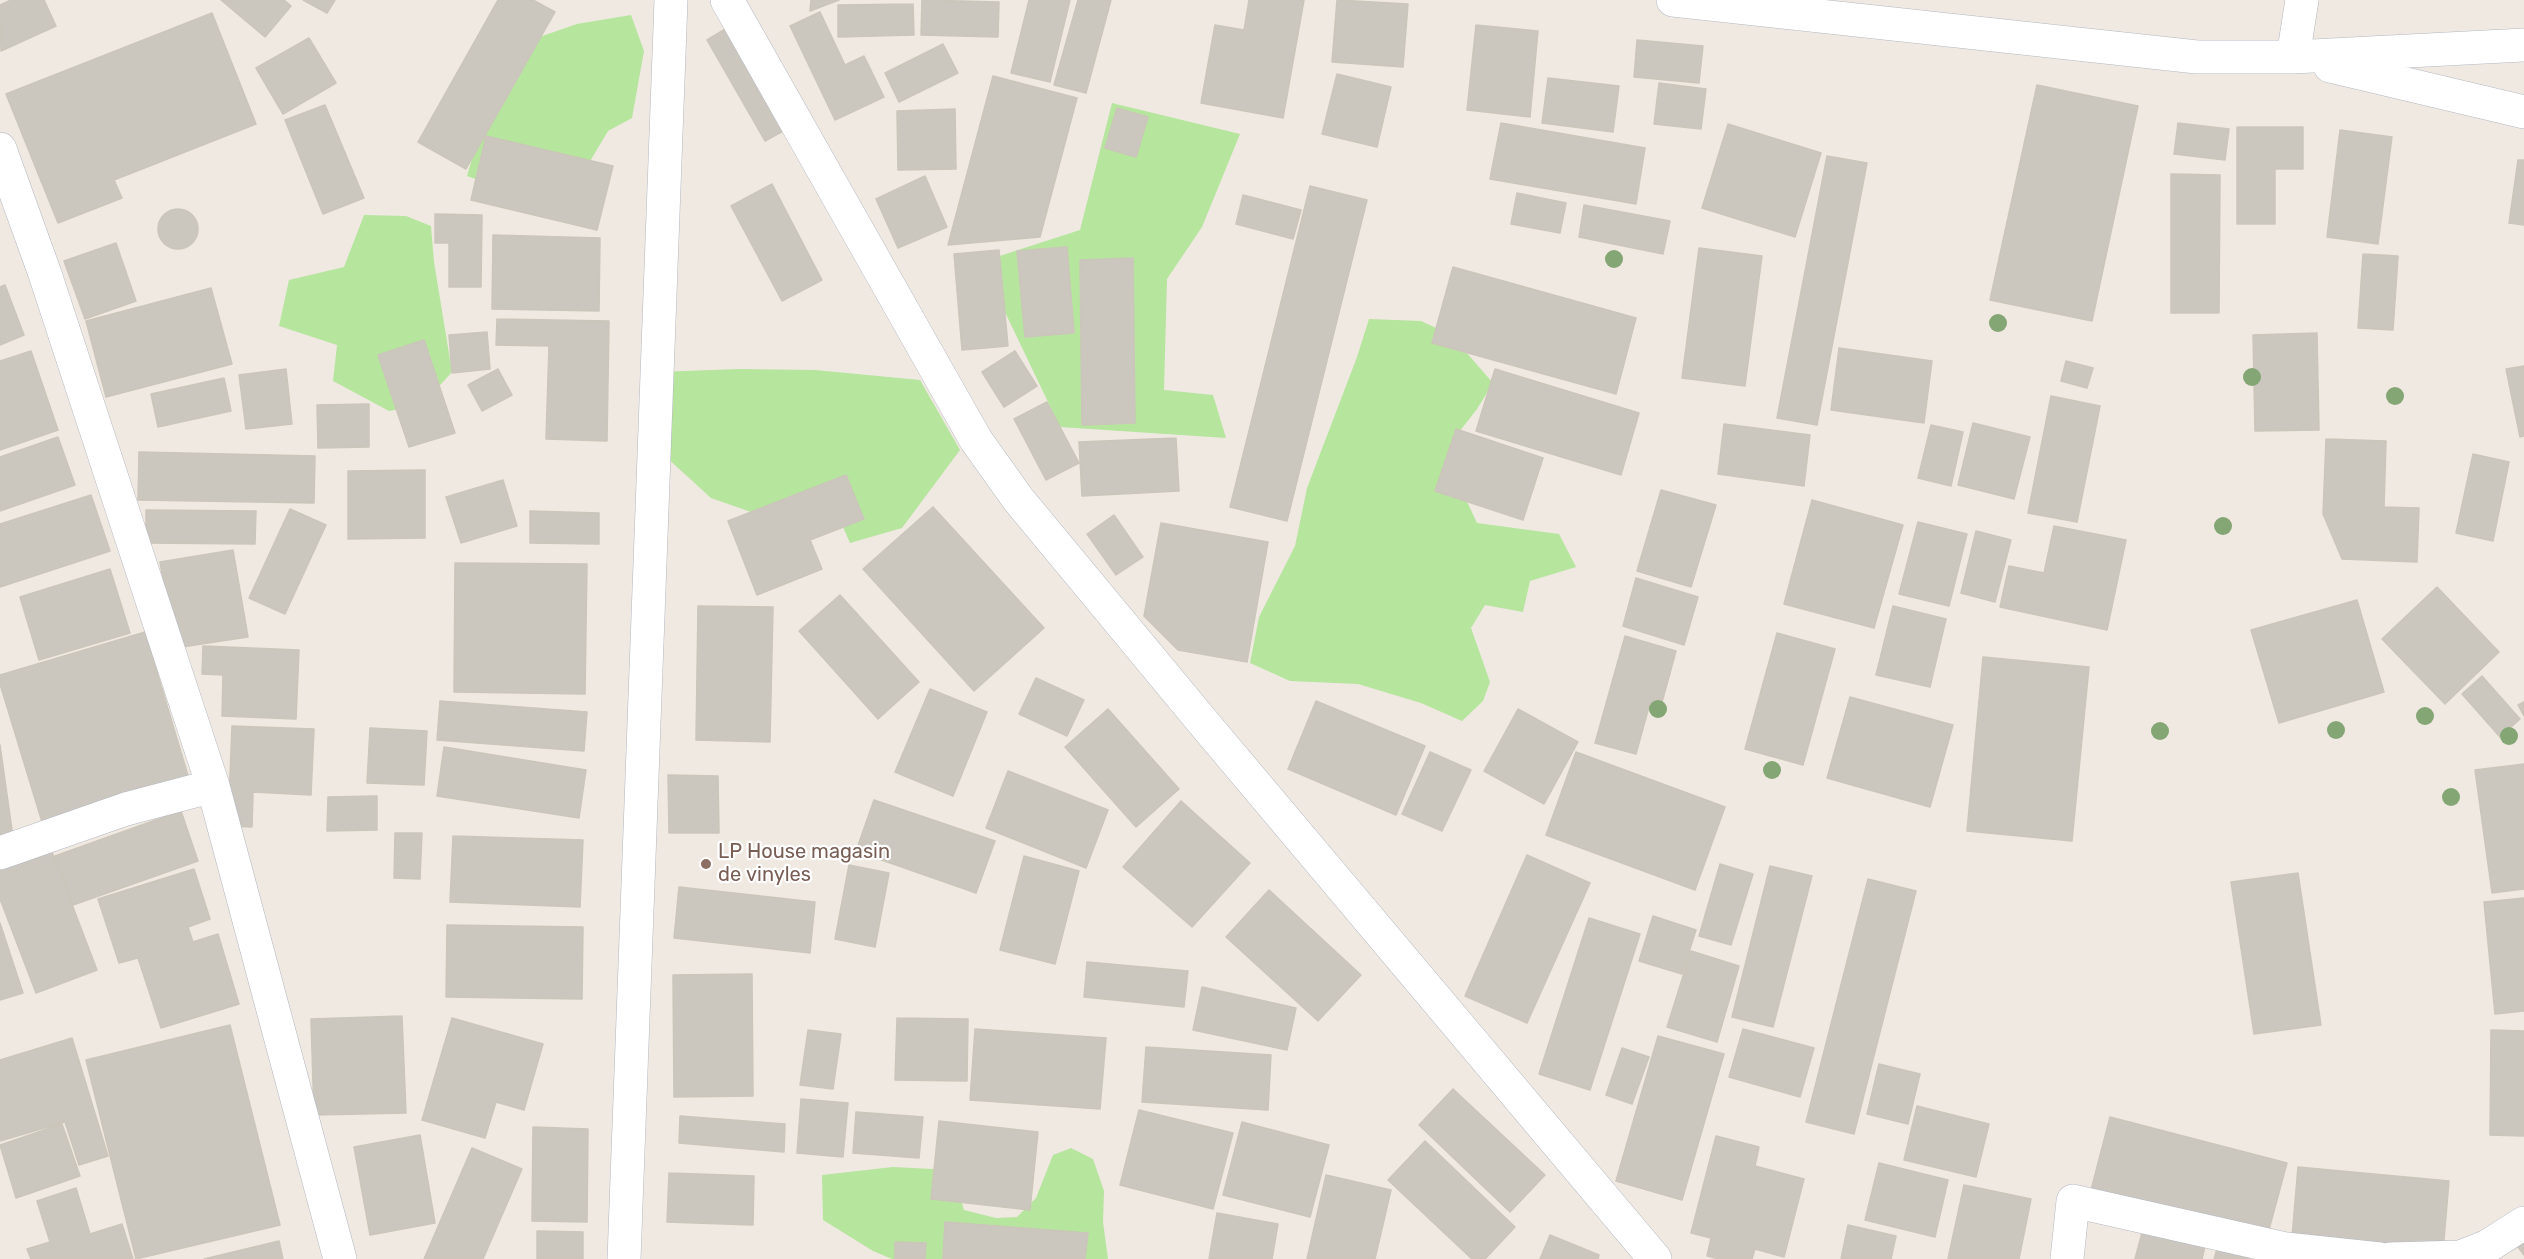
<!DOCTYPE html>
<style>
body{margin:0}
canvas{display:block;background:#efe9e1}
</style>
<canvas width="2524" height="1259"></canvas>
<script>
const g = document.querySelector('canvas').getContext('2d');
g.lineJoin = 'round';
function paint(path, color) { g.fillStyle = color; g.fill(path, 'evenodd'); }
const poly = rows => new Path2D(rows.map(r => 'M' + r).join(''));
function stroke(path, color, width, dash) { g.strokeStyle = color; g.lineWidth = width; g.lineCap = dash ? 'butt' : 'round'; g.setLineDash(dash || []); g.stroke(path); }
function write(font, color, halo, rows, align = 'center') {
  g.font = font + ' Rubik,sans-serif'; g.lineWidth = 4.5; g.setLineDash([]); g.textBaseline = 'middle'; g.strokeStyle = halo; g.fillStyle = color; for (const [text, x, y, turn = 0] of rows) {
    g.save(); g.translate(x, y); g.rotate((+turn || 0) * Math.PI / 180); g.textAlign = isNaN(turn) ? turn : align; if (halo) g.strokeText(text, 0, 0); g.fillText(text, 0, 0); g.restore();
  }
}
const green = poly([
 [631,15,644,51,632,118,608,131,586,168,495,186,467,176,485,114,525,42,577,24],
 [1112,103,1240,134,1202,227,1167,279,1164,390,1213,395,1226,438,1060,427,981,262,1080,230],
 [364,215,406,216,431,226,434,262,452,372,422,405,389,411,333,381,337,345,279,326,289,280,344,267],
 [1369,319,1421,321,1451,335,1493,383,1477,409,1456,436,1455,476,1477,523,1559,534,1576,567,1530,581,1523,612,1485,605,1471,628,1490,682,1483,701,1462,721,1421,703,1358,684,1290,681,1250,663,1259,617,1295,546,1307,488,1357,357],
 [738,369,815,370,920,380,960,450,902,528,850,543,830,497,774,520,711,498,654,446,658,372],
 [1071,1148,1093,1159,1104,1191,1103,1222,1108,1259,892,1259,873,1251,823,1220,822,1175,893,1167,952,1170,964,1210,996,1218,1017,1217,1036,1198,1053,1155]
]);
const building = poly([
 [11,0,44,0,56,26,1,51,0,5,11,0],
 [221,0,284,0,291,6,265,37,221,0],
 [303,0,335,0,327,13,303,0],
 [498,0,533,0,555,12,466,169,418,142,498,0],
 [811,0,839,0,810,11,811,0],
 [922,0,999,2,998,37,921,35,922,0],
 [1029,0,1070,0,1050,82,1011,73,1029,0],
 [1078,0,1111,0,1086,93,1054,85,1078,0],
 [1249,0,1304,0,1283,118,1201,103,1215,25,1244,30,1249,0],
 [1337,0,1408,4,1403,67,1332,62,1337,0],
 [913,4,914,35,838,37,838,5,913,4],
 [820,12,845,65,864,56,884,97,835,120,790,26,820,12],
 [212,13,256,124,114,180,122,198,58,223,6,94,212,13],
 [1476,25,1538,31,1530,117,1467,110,1476,25],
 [727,28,785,130,765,141,707,40,727,28],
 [309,38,336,83,283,114,256,68,309,38],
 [1637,40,1703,46,1699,83,1634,77,1637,40],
 [943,44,958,73,899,102,885,73,943,44],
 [1337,74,1391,87,1377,147,1322,134,1337,74],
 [993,76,1077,98,1040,237,948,245,993,76],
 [1548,78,1619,86,1613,132,1542,123,1548,78],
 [1659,83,1706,89,1701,129,1654,124,1659,83],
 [2037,85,2138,106,2092,321,1990,300,2037,85],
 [325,105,364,198,323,214,285,120,325,105],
 [1117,108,1148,117,1136,157,1105,148,1117,108],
 [955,109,956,169,898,170,897,111,955,109],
 [1501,123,1645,148,1636,204,1490,179,1501,123],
 [2178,123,2229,129,2225,160,2174,154,2178,123],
 [1728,124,1821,153,1795,237,1702,208,1728,124],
 [2237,127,2303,127,2303,169,2275,169,2275,224,2237,224,2237,127],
 [2340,130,2392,137,2378,244,2327,237,2340,130],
 [486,136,613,166,597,230,471,200,486,136],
 [1827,156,1867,163,1817,425,1777,418,1827,156],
 [2518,160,2524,160,2524,225,2509,223,2518,160],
 [2171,174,2220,175,2219,313,2171,313,2171,174],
 [925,176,947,227,898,248,876,199,925,176],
 [772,184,822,280,782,301,731,206,772,184],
 [1310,186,1367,200,1287,521,1230,507,1310,186],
 [1517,193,1566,203,1560,233,1511,224,1517,193],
 [1243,195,1301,210,1293,239,1236,224,1243,195],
 [1584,205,1670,221,1663,254,1579,237,1584,205],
 '158 229a20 20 0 1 1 40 0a20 20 0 1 1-40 0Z',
 [435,214,482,215,481,287,449,287,449,243,435,243,435,214],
 [493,235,600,238,599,311,492,309,493,235],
 [116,243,136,301,85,319,64,261,116,243],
 [1067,247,1074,333,1025,337,1017,251,1067,247],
 [1699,248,1762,256,1745,386,1682,378,1699,248],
 [999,250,1008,346,962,350,954,254,999,250],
 [2363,254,2398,256,2393,330,2358,328,2363,254],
 [1133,258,1135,423,1082,425,1080,260,1133,258],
 [1453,267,1636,318,1616,394,1432,343,1453,267],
 [5,285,24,335,0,345,0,287,5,285],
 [211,288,232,364,106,397,86,321,211,288],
 [497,319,609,321,607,441,546,439,549,346,496,345,497,319],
 [487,332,490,369,452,373,449,335,487,332],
 [2317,333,2319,430,2255,431,2253,335,2317,333],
 [424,340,455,433,409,447,378,355,424,340],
 [1839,348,1932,361,1924,423,1831,410,1839,348],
 [31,351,58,430,0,450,0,361,31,351],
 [1015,351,1037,386,1004,407,982,372,1015,351],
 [2066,361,2093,368,2087,388,2061,381,2066,361],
 [2524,366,2524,436,2520,437,2506,369,2524,366],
 [286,369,292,424,246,429,239,375,286,369],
 [498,369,512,395,482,411,468,385,498,369],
 [1495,369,1639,413,1621,475,1476,431,1495,369],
 [224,378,231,411,158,427,151,394,224,378],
 [2051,396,2100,406,2077,522,2028,513,2051,396],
 [1047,402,1079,463,1046,480,1014,419,1047,402],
 [369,404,369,447,318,448,317,405,369,404],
 [1973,423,2030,437,2014,499,1958,485,1973,423],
 [1724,424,1810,435,1804,486,1718,474,1724,424],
 [1931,425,1963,432,1951,486,1918,478,1931,425],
 [1456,429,1543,458,1523,520,1435,491,1456,429],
 [58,437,75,485,0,511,0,457,58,437],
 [1176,438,1179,491,1082,496,1079,442,1176,438],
 [2326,439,2386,441,2384,507,2419,508,2417,562,2342,559,2323,514,2326,439],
 [139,452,315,456,314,503,138,500,139,452],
 [2473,454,2509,462,2493,541,2456,533,2473,454],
 [425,470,425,538,348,539,348,471,425,470],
 [846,475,864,519,810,540,822,569,757,595,728,521,846,475],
 [503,480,517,526,461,543,446,497,503,480],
 [1661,490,1716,505,1691,587,1637,571,1661,490],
 [91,495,110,551,0,587,0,524,91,495],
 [1812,500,1903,525,1874,628,1784,604,1812,500],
 [933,507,1044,628,974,691,863,569,933,507],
 [290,509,326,525,285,614,249,598,290,509],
 [146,510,256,511,255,544,146,543,146,510],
 [530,511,599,513,599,544,530,543,530,511],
 [1114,515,1143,557,1116,575,1087,534,1114,515],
 [1918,522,1967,534,1949,606,1899,594,1918,522],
 [1161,523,1268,542,1247,662,1178,650,1144,616,1161,523],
 [2054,526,2126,540,2107,630,2000,607,2009,566,2044,573,2054,526],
 [1976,531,2011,540,1995,602,1961,593,1976,531],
 [233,550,248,637,175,648,160,562,233,550],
 [455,563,587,564,585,694,454,692,455,563],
 [110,569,130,633,39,660,20,597,110,569],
 [1636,578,1698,597,1684,645,1623,626,1636,578],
 [2437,587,2499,652,2445,704,2382,639,2437,587],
 [840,595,919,682,878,719,799,631,840,595],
 [2357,600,2384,692,2279,723,2251,630,2357,600],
 [698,606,773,607,770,742,696,740,698,606],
 [1893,606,1946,619,1930,687,1876,675,1893,606],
 [145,632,189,779,42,822,0,684,0,675,145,632],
 [1777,633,1835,649,1803,765,1745,749,1777,633],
 [1625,636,1676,651,1661,706,1650,703,1636,754,1595,743,1625,636],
 [203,646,299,650,296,719,222,716,223,675,202,674,203,646],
 [1983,657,2089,667,2072,841,1967,831,1983,657],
 [2482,676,2520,719,2500,737,2462,694,2482,676],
 [1036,678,1084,700,1067,736,1019,714,1036,678],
 [930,689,987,712,953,796,895,772,930,689],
 [1850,697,1953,725,1930,807,1827,778,1850,697],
 [440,701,587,712,584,751,437,740,440,701],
 [1316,701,1425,746,1396,815,1288,769,1316,701],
 [2524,702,2524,716,2518,705,2524,702],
 [1108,709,1179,789,1136,827,1065,747,1108,709],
 [1518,709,1578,742,1544,804,1484,771,1518,709],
 [232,726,314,729,311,795,253,792,252,827,228,826,232,726],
 [370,728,427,731,424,785,367,783,370,728],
 [0,745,14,844,0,847,0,745],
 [444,747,586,770,579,818,437,796,444,747],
 [1430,752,1471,770,1442,831,1402,814,1430,752],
 [1576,752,1725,807,1695,890,1546,835,1576,752],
 [2524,764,2524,889,2492,893,2475,770,2524,764],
 [1008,771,1108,810,1086,868,986,828,1008,771],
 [668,775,718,776,719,833,669,833,668,775],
 [377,796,377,830,327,831,328,797,377,796],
 [874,800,995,841,976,893,856,851,874,800],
 [1181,801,1250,863,1192,927,1123,867,1181,801],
 [181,811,198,861,73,905,55,856,181,811],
 [395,833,422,833,420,879,394,878,395,833],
 [453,836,583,840,580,907,450,902,453,836],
 [47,839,97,970,36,993,0,899,0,857,47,839],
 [1527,855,1590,883,1527,1023,1465,996,1527,855],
 [1024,856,1079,871,1055,964,1000,950,1024,856],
 [1720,864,1753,874,1731,945,1699,936,1720,864],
 [849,865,889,873,875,947,835,939,849,865],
 [1770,866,1812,876,1773,1027,1732,1017,1770,866],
 [194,869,210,919,188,927,193,942,218,934,239,1004,161,1028,138,958,119,963,98,899,194,869],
 [2298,873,2321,1025,2254,1034,2231,882,2298,873],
 [1868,879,1916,891,1854,1134,1806,1122,1868,879],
 [679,887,815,902,810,953,674,938,679,887],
 [1269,890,1361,975,1318,1021,1226,937,1269,890],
 [2524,898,2524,1011,2495,1014,2484,902,2524,898],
 [1653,916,1696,930,1682,974,1639,961,1653,916],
 [1589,918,1640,934,1590,1090,1539,1074,1589,918],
 [0,923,23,993,0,1000,0,923],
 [447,925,583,927,582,999,446,997,447,925],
 [1691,951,1739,966,1717,1042,1667,1027,1691,951],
 [1087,962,1188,971,1184,1007,1084,997,1087,962],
 [752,974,753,1096,674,1097,673,975,752,974],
 [1202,987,1296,1008,1287,1050,1193,1030,1202,987],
 [402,1016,406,1113,314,1115,311,1019,402,1016],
 [452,1018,543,1044,524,1110,496,1102,485,1138,422,1120,452,1018],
 [897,1018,968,1019,967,1081,895,1080,897,1018],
 [230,1025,280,1225,136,1259,86,1060,230,1025],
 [975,1029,1106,1038,1100,1109,970,1100,975,1029],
 [1743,1029,1814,1048,1800,1097,1729,1077,1743,1029],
 [808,1030,841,1034,833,1089,800,1085,808,1030],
 [2491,1030,2524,1031,2524,1136,2490,1135,2491,1030],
 [1658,1036,1724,1054,1682,1200,1616,1181,1658,1036],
 [72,1038,108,1156,79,1165,65,1122,0,1141,0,1060,72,1038],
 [1146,1047,1271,1055,1268,1110,1142,1102,1146,1047],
 [1622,1048,1649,1057,1632,1104,1606,1095,1622,1048],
 [1879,1064,1920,1074,1908,1124,1867,1114,1879,1064],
 [1453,1089,1545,1175,1510,1212,1419,1125,1453,1089],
 [801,1099,848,1103,843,1157,797,1153,801,1099],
 [1917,1106,1989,1124,1976,1177,1904,1160,1917,1106],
 [1139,1110,1233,1133,1213,1209,1120,1185,1139,1110],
 [856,1112,923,1117,919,1158,853,1153,856,1112],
 [680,1116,785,1124,784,1152,679,1143,680,1116],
 [2110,1117,2287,1163,2267,1237,2091,1190,2110,1117],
 [939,1121,1038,1132,1030,1210,931,1199,939,1121],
 [1242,1122,1329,1145,1310,1217,1223,1195,1242,1122],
 [62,1124,80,1176,16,1198,0,1145,62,1124],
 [533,1127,588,1129,587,1222,532,1221,533,1127],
 [420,1135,435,1223,370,1235,354,1147,420,1135],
 [1716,1136,1759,1147,1755,1166,1804,1179,1784,1257,1755,1249,1752,1259,1719,1259,1707,1256,1711,1238,1691,1233,1716,1136],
 [1425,1141,1515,1227,1485,1259,1472,1259,1388,1180,1425,1141],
 [472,1148,522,1169,483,1259,424,1259,472,1148],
 [1879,1163,1948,1180,1935,1237,1865,1220,1879,1163],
 [2298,1167,2449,1181,2443,1251,2292,1237,2298,1167],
 [669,1173,754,1176,753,1225,667,1222,669,1173],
 [1326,1175,1391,1190,1375,1259,1307,1259,1326,1175],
 [1964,1185,2031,1199,2019,1259,1948,1259,1964,1185],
 [76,1188,90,1234,122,1224,133,1259,31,1259,27,1249,50,1242,37,1201,76,1188],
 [1217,1213,1278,1224,1272,1259,1209,1259,1217,1213],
 [945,1222,1088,1233,1085,1259,943,1259,945,1222],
 [1848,1225,1896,1236,1891,1259,1841,1259,1848,1225],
 [2143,1229,2205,1246,2202,1259,2135,1259,2143,1229],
 [537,1231,583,1232,583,1259,537,1259,537,1231],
 [1550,1235,1599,1255,1598,1259,1540,1259,1550,1235],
 [279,1241,283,1259,204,1259,279,1241],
 [895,1242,926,1243,925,1259,895,1259,895,1242],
 [2524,1243,2524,1255,2518,1247,2524,1243],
 [2217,1249,2250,1259,2214,1259,2217,1249]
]);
const street = poly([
 [727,0,976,440,1018,499,1202,721,1655,1259],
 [1673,0,2197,57,2293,57,2524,45],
 [2293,57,2302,0],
 [2330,66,2524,112],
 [0,149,45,274,213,786,340,1259],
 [0,853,126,809,213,786],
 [624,1259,671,0],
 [2067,1259,2073,1201,2286,1249,2380,1259],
 [2390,1259,2460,1257,2488,1246,2524,1223]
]);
const trees = [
 [1614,259],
 [1998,323],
 [2252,377],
 [2395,396],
 [2223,526],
 [1658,709],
 [2425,716],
 [2336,730],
 [2160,731],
 [2509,736],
 [1772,770],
 [2451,797]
];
const markers = [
 [706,864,6,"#8d6e63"]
];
const educationNames = [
 ["LP House magasin",718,852],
 ["de vinyles",718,875]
];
paint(green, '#b6e59e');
paint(building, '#cbc7bf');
stroke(building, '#cbc5ba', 1.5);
stroke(street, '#b4b7c1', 34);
stroke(street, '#fff', 33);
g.fillStyle = '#84a574';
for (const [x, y] of trees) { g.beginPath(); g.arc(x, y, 9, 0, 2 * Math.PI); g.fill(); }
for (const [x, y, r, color] of markers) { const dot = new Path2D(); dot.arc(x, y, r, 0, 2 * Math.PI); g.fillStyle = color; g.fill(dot); stroke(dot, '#fff', 2); }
write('20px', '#785e54', '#fff', educationNames, 'left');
</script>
